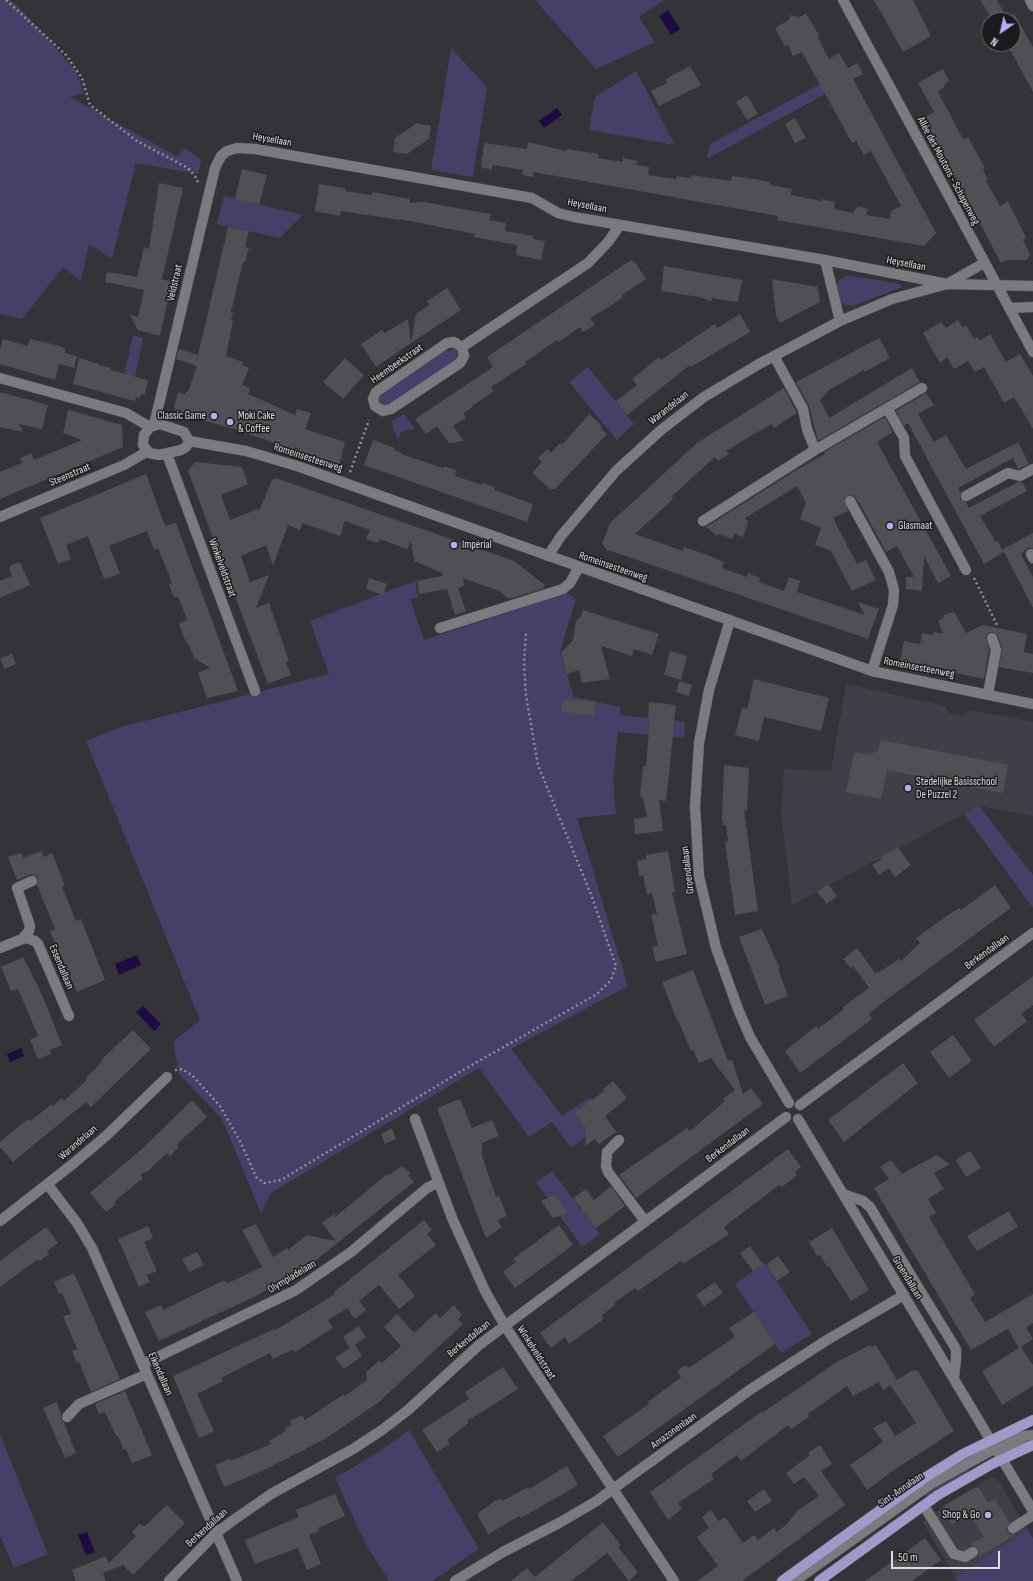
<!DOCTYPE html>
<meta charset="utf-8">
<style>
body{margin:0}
#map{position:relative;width:1033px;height:1581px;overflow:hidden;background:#343337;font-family:"Sofia Sans Condensed",sans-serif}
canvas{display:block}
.north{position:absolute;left:981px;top:12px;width:40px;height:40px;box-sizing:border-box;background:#1b1b1d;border:1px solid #69696b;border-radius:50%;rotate:214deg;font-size:11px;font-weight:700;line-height:16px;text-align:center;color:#dfdfe1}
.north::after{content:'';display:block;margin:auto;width:14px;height:18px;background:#b8abf7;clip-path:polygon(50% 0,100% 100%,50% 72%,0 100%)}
.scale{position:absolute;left:891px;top:1551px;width:109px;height:18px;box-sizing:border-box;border:2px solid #dfdfe1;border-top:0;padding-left:5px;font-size:12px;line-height:14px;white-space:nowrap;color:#dfdfe1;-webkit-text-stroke:3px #1b1b1d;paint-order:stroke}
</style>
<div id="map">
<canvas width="1033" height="1581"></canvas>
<div class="north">N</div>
<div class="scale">50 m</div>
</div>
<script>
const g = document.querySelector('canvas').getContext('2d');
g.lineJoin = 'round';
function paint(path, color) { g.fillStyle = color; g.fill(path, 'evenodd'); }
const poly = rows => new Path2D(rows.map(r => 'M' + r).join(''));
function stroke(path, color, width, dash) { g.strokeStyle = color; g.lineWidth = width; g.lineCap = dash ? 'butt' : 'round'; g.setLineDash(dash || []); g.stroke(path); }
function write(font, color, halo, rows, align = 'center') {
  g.font = font + ' "Sofia Sans Condensed",sans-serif'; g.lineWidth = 3; g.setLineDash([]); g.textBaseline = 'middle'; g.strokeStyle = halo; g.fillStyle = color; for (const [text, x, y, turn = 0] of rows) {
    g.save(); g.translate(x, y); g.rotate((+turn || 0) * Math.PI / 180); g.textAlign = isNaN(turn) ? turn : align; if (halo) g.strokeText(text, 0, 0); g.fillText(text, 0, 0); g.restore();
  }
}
const built = poly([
 [846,684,945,706,950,713,963,716,970,710,1033,722,1033,816,979,806,829,885,828,884,817,892,792,905,781,815,784,769,831,771],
 [991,1477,998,1480,1027,1529,955,1577,922,1521]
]);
const green = poly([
 [0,0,10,0,21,9,76,71,84,93,70,97,178,157,185,148,201,160,198,174,136,163,112,259,89,244,81,281,63,267,22,319,0,314],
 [535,0,664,0,639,17,655,42,596,69],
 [451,48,487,87,473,177,431,170],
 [636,71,674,143,669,144,589,130,595,97],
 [820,84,825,94,707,159,710,144],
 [224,196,303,215,280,238,217,224],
 [848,275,900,284,902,287,853,306,844,305,839,300,836,287,840,279],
 [133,335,143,338,130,400,119,397],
 [452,349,455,349,458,353,457,359,389,405,381,405,379,400,382,394,445,351],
 [588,367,634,424,617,440,569,382],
 [404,414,415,429,401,432,398,440,391,422],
 [415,581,418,597,410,599,424,640,567,593,576,599,560,652,574,697,620,707,620,715,685,722,684,738,618,732,613,780,616,814,577,818,628,986,511,1049,562,1116,590,1097,608,1120,571,1148,552,1122,529,1137,479,1068,271,1193,261,1213,222,1119,179,1074,173,1042,200,1020,86,741,121,727,329,674,310,621],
 [979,806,1033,875,1033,908,964,814],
 [552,1171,600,1234,582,1247,536,1182],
 [764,1263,812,1334,781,1353,735,1284],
 [409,1430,479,1549,432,1581,389,1581,366,1545,335,1478,382,1450],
 [0,1434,48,1554,14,1568,0,1536],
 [967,1467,969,1472,927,1499,923,1494],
 [1027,1529,1033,1538,1033,1581,958,1581,955,1577]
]);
const water = poly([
 [668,10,680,29,671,35,659,16],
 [557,108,562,115,544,128,539,121],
 [137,955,141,965,119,975,115,964],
 [143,1006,161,1024,154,1031,136,1012],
 [21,1048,24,1056,10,1062,7,1054],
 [87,1532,95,1552,86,1555,78,1535]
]);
const building = poly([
 [874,0,913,0,931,36,903,52],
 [980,0,997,0,1008,20,993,20],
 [1013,12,1033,47,1033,92,1007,44,1013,44],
 [806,14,819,35,818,38,829,59,839,53,848,68,857,63,863,74,853,79,936,233,924,246,777,220,778,216,606,185,533,172,533,177,522,175,523,170,493,165,492,170,481,167,484,143,527,149,528,142,566,151,567,149,599,154,598,158,623,162,623,158,637,161,636,165,649,167,648,175,676,179,677,176,691,178,691,175,731,181,732,176,766,181,770,183,770,185,792,189,791,195,821,201,821,199,835,202,834,209,853,213,857,207,861,207,868,209,866,215,890,219,891,211,901,206,871,151,864,155,856,141,852,143,802,52,793,56,788,45,785,46,775,28,789,20,790,15,799,17],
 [690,66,701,85,659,106,651,91,667,83,666,79],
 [943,69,949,81,944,84,945,86,938,92,963,139,968,137,985,168,983,170,988,180,986,181,1000,206,1008,201,1026,238,1023,240,1030,254,1027,260,1006,260,1001,263,924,118,934,112,918,83],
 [747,95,758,114,747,120,736,102],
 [795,118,806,138,795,143,785,124],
 [417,123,431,126,429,139,407,154,393,152,395,138],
 [242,169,267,175,259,204,235,199],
 [159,183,183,188,162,279,172,282,160,336,138,330,130,315,138,317,144,290,105,282,107,272,137,277,144,247,149,249],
 [319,184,345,188,345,191,372,195,372,192,410,199,410,203,423,202,491,214,489,220,506,223,505,231,533,236,533,239,545,241,541,260,516,255,517,245,474,237,475,234,400,219,400,220,341,211,340,216,315,211],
 [228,227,249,231,245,247,249,248,245,262,243,262,231,312,233,313,231,320,233,320,226,356,243,362,242,365,249,368,242,385,250,388,248,394,295,415,297,409,311,413,305,429,345,442,339,465,234,429,177,413,174,407,178,392,185,394,186,391,188,392,197,366,176,359,179,349,198,355],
 [631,260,632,262,634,261,646,279,622,295,623,297,612,305,590,318,595,325,583,332,580,327,559,342,557,340,525,362,526,364,491,387,494,391,472,406,473,407,464,413,465,418,453,426,464,441,449,443,437,426,426,434,415,419,493,367,487,357],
 [664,266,742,280,738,302,712,298,711,301,699,297,661,291],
 [772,279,818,287,820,302,780,323,776,316],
 [447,288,461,310,411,343,416,314,429,305,427,301],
 [740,314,750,332,691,367,690,365,627,415,616,401,637,385,632,379,659,357,661,360,715,324,717,328],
 [408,319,411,343,376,367,361,344,382,330,385,333],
 [958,320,963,328,966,325,974,339,977,337,980,341,990,334,1006,362,1020,354,1033,376,1033,429,1014,397,1004,403,984,367,975,372,968,361,954,369,947,357,940,363,923,333,941,322,946,328],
 [879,338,890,358,864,372,864,370,829,390,820,400,829,418,912,368,920,382,818,441,809,406,796,382],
 [3,339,28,346,30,339,60,346,65,349,65,353,77,356,74,368,59,364,55,380,0,364,0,349],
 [79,358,99,364,99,365,111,368,110,370,148,380,145,395,141,394,140,398,136,397,135,401,73,384],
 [345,358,364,375,343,399,323,382],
 [784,388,797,413,774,428,772,424,749,437,726,451,729,454,718,461,715,457,672,496,673,498,670,502,635,534,683,551,684,547,710,556,724,562,722,568,747,577,748,573,760,578,759,582,784,591,789,577,800,581,797,592,865,615,858,602,879,609,868,639,620,554,607,550,602,544,610,523,697,443],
 [0,392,48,405,42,429,19,424,23,432,0,427],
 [926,393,934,405,918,414,934,442,946,435,966,469,1018,442,1029,464,1018,469,1013,458,958,488,961,492,960,499,966,502,969,508,1018,482,1022,482,1027,491,980,516,996,542,998,541,1002,550,1033,533,1033,548,1028,548,1021,554,1033,577,1033,608,1004,552,984,564,908,423,904,426,896,411],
 [68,410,122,425,123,447,0,499,0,472,22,463,20,458,31,453,34,460,82,440,63,433],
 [589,414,602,426,600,428,607,434,555,489,550,489,532,473,542,462,538,458,547,449,551,453,560,443,562,445],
 [885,417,893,432,877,442,951,576,938,583,924,556,922,591,906,589,906,577,914,577,897,546,886,552,860,504,854,496,851,495,847,496,844,500,848,511,833,518,857,564,866,560,876,580,852,591,831,551,815,545,821,528,800,519,806,503,797,486,745,518,748,522,743,537,734,534,732,539,719,534,717,536,706,527,798,469,825,454,824,452],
 [373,440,395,448,394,450,402,453,401,454,443,468,444,466,456,470,455,476,482,485,482,483,495,487,494,490,533,504,527,522,364,465],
 [195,462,242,467,248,484,221,495,230,520,258,509,259,511,272,480,276,478,514,561,545,585,542,589,509,599,499,591,463,578,464,586,458,588,466,611,455,615,447,589,419,594,417,581,443,576,442,573,414,561,411,541,407,549,380,539,378,543,366,539,370,530,345,521,340,536,302,523,300,530,288,525,273,566,266,545,241,556,250,582,269,575,256,608,269,603,289,661,286,662,291,675,268,684,188,471],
 [146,474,165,526,176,523,238,691,207,698,198,673,210,668,194,658,189,645,185,640,179,624,187,620,178,596,174,598,169,584,172,583,158,548,154,550,147,531,109,546,120,573,117,575,104,579,88,536,66,545,71,559,58,564,40,518],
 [20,562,30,585,0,598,0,581,12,576,9,566],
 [369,578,387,584,383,595,366,589],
 [583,610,659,634,652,655,634,649,632,656,601,646,610,679,582,683,579,670,567,674,561,653,573,640,576,621,581,616],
 [954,612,966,633,983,625,1027,634,1024,652,1033,654,1033,673,999,667,1002,648,998,636,993,632,987,633,986,637,989,650,984,679,900,661,904,641,920,644,922,633,933,635,934,632,943,634,938,620,944,618,943,615],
 [670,651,687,656,681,680,664,675],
 [12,654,16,664,4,669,0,658],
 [754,679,829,698,821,731,764,717,759,741,735,735,742,708,747,709],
 [679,681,692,685,689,696,676,692],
 [563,700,596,701,594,716,561,711],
 [649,702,676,705,669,773,666,801,659,800,663,831,635,834,634,819,647,817,643,798,640,796,643,766,646,766,650,718,648,718],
 [881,740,1008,765,1003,793,887,770,881,799,846,792,854,752,869,755,878,750],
 [724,765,749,768,747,810,744,810,758,911,735,915,725,842,728,841,726,825,723,825,722,818],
 [898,848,911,865,895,877,889,868,879,875,872,865,882,859,880,857],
 [41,851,44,857,52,853,55,860,65,886,62,886,76,921,81,919,105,980,77,992,50,931,55,929,37,885,38,878,32,874,17,880,8,857,21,853,23,858],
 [668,851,675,892,672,892,687,954,656,962,652,947,658,945,651,915,657,914,652,893,647,894,643,875,639,876,637,861,646,859,646,855],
 [828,884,837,896,827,904,817,892],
 [995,885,1011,908,890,997,869,1014,872,1019,800,1073,785,1051,816,1026,818,1029,844,1009,843,1007,869,988,853,966,850,968,843,959,857,948,875,973,877,972,878,973,899,959,901,961,920,943,916,938,948,915,959,908,961,910],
 [762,929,780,969,778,969,788,996,765,1005,739,937],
 [23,957,43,997,62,1045,50,1050,51,1054,38,1059,30,1040,38,1036,18,989,11,991,1,967],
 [693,970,728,1061,732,1060,743,1094,751,1088,763,1104,636,1198,619,1175,687,1128,690,1131,725,1101,723,1099,735,1090,711,1058,699,1063,693,1050,691,1051,679,1022,678,1023,662,982],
 [1033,976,1033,1005,1021,1014,1027,1021,994,1047,974,1020],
 [133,1030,151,1049,91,1107,86,1102,13,1162,0,1147,0,1142,28,1119,30,1121,52,1104,53,1106,62,1098,64,1101,87,1080,86,1078,102,1062,101,1060],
 [953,1035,972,1061,949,1078,930,1052],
 [903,1063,918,1083,844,1142,828,1120],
 [613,1081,627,1098,605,1116,616,1132,599,1144,595,1139,585,1146,586,1128,575,1113,604,1091,603,1089],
 [460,1099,472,1128,492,1120,499,1136,482,1143,482,1156,496,1197,499,1196,507,1216,497,1220,502,1227,486,1238,437,1108],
 [192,1100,207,1117,177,1144,179,1147,170,1156,167,1153,148,1171,140,1174,143,1178,114,1202,116,1204,106,1212,90,1193,144,1147],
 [392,1128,396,1139,385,1144,381,1134],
 [788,1149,801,1167,795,1172,797,1175,782,1187,779,1185,724,1227,729,1234,683,1264,681,1261,638,1291,635,1288,614,1303,615,1305,602,1315,604,1319,569,1344,565,1337,551,1348,540,1333],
 [970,1151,981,1168,966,1177,956,1160],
 [936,1155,950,1164,934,1173,944,1189,928,1199,936,1213,929,1217,975,1294,970,1298,985,1322,1033,1294,1033,1323,1026,1328,1033,1339,1021,1347,1033,1365,1033,1386,1002,1405,982,1371,1019,1348,1008,1329,971,1350,874,1188,889,1179,880,1167,891,1160,902,1174],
 [401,1166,411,1173,408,1175,414,1182,306,1268,256,1296,159,1341,145,1312,161,1305,163,1310,222,1281,228,1283,262,1267,242,1230,256,1224,273,1257,287,1248,288,1250,307,1235,336,1241,322,1223,334,1214,335,1217,385,1176,389,1174,390,1175],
 [611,1186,625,1206,596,1228,581,1209,582,1208,581,1208,573,1198,586,1189,594,1200],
 [555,1195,568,1213,553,1218,541,1201],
 [1009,1211,1018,1227,977,1251,967,1236],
 [424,1220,432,1230,427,1234,436,1245,398,1275,415,1296,399,1309,379,1285,359,1301,366,1310,355,1319,347,1308,328,1320,333,1328,295,1352,293,1349,273,1359,270,1353,221,1378,223,1381,197,1394,214,1431,199,1438,173,1376,274,1329,275,1330,311,1309,335,1294,334,1292],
 [559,1225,573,1245,515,1288,503,1272,516,1262,513,1259],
 [148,1226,153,1238,144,1242,157,1271,147,1275,150,1282,139,1287,118,1239],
 [46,1227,58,1243,47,1251,49,1254,40,1261,38,1259,0,1287,0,1261],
 [832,1228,869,1290,851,1301,829,1266,827,1267,820,1255,817,1256,809,1242],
 [750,1246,763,1264,753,1271,740,1253],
 [197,1252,204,1265,189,1272,182,1259],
 [778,1256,790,1272,777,1281,766,1265],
 [74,1273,120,1379,91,1392,79,1362,77,1363,72,1351,77,1349,63,1316,71,1314,62,1293,59,1294,54,1282],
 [715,1282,723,1293,704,1306,696,1295],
 [454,1305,462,1315,458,1319,463,1324,379,1402,325,1439,262,1471,224,1487,215,1465,230,1459,231,1461,271,1444,269,1441,286,1431,285,1428,292,1425,290,1421,302,1415,305,1420,344,1394,345,1396,367,1380,366,1372,379,1361,382,1363,401,1346,384,1327,397,1314,414,1333,436,1313,440,1318],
 [754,1312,775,1344,618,1457,603,1436,649,1404,648,1402,680,1378,681,1377,677,1371,684,1366,690,1367,735,1337,729,1328],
 [359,1326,366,1337,355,1345,362,1356,344,1369,335,1358,350,1348,343,1337],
 [870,1345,871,1347,876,1345,897,1380,913,1370,918,1371,954,1431,894,1470,867,1490,850,1465,883,1442,873,1428,886,1421,895,1436,916,1423,890,1385,883,1390,879,1382,853,1396,847,1386,808,1414,809,1417,791,1429,788,1425,741,1461,737,1455,711,1474,714,1479,678,1503,682,1509,668,1520,650,1492,761,1412,762,1413,837,1362],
 [503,1367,518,1389,467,1421,468,1423,447,1440,450,1444,437,1452,422,1430,469,1399,465,1392],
 [125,1391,152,1455,132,1463,126,1449,124,1450,118,1436,116,1436,105,1412,99,1414,95,1404],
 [57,1402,61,1414,61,1419,64,1423,76,1453,65,1458,43,1408],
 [820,1445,832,1464,821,1471,845,1505,742,1581,697,1581,718,1566,697,1537,709,1528,702,1517,711,1510,719,1521,725,1517,743,1543,754,1535,758,1540,774,1528,777,1532,787,1524,797,1511,819,1496,804,1477,794,1484,786,1473,810,1455,808,1453],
 [567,1466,578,1485,521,1518,520,1516,488,1534,477,1514,496,1500,497,1501,501,1499,502,1501,528,1487,529,1489],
 [974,1488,979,1488,988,1503,995,1499,1009,1522,1007,1528,1007,1531,1010,1534,1016,1534,979,1557,979,1549,971,1544,984,1537,970,1514,952,1524,942,1507],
 [764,1489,772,1501,755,1512,747,1501],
 [335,1494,345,1516,318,1528,319,1531,309,1535,321,1564,307,1570,298,1548,255,1564,245,1540,299,1517,296,1510],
 [167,1505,185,1523,133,1575,123,1565,103,1573,106,1581,76,1581,72,1570,106,1556,109,1563,136,1536,132,1532,139,1524,145,1526],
 [603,1522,621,1545,618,1547,638,1572,629,1581,607,1553,571,1581,511,1581,527,1568,535,1577],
 [925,1538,941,1560,912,1581,865,1581]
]);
const path = poly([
 [6,0,66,55,82,78,90,105,137,141,188,168,197,179,198,184],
 [350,472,369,420],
 [974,578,998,627],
 [175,1070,182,1069,192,1075,220,1106,241,1143,256,1177,264,1183,281,1180,463,1070,597,994,611,980,616,966,592,897,538,765,526,696,524,663,526,633]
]);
const minor = poly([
 [843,0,1033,352],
 [1030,0,1033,6],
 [825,260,840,321],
 [1009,308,1033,307],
 [462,347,454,342,447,343,376,392,373,399,375,406,383,411,391,409,460,363,464,356,462,347,588,263,608,242,620,225],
 [774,356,803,409,807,429,815,450],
 [0,378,126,413,150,427],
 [887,408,904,438,905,456,966,570],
 [160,424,184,432,189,441,186,447,181,450,159,455,149,453,143,445,144,435,150,427,160,424],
 [154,425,215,168,221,156,227,151,237,148,255,149,532,198,558,213,574,217,825,260,947,284,1033,286],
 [189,441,246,451,297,466,872,671,1033,704],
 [167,454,255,691],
 [966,496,1008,473,1020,476,1033,469],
 [850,501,889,572,894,590,893,605,872,671],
 [0,517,124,465,148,451],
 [703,521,815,450,922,388],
 [1031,554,1033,558],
 [548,556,561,536,616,471,661,430,704,397,759,364,840,321,892,299,947,284,984,263],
 [730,620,709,690,699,743,695,806,699,876,716,948,738,1009,750,1037,789,1103],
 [440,628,563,589,570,583,579,567],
 [988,694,996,650,992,638],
 [22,939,29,931,30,926,17,888,32,881],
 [0,948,22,939,27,938,35,941,38,944,69,1016],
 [800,1105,1033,933],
 [415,1119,452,1218,485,1291,505,1326,674,1581],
 [798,1119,1033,1511],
 [619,1140,607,1152,606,1166,608,1172,645,1221],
 [48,1185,77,1223,92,1248,237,1581],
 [843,1194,863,1201,870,1207,915,1282,956,1349,956,1359,954,1377],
 [0,1221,74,1163,106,1136,167,1077],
 [143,1364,296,1290,351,1252,427,1188,437,1183],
 [67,1417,79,1404,147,1374],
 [995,1439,1033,1435],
 [924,1506,954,1554,965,1557,973,1552],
 [1013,1528,1033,1515],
 [169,1581,216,1533,235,1519,271,1494,353,1449,382,1430,408,1410,479,1345,786,1117],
 [455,1581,503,1552,559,1523,595,1502,751,1389,827,1340,904,1295],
 [795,1581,931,1484,996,1448,1031,1446]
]);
const major = poly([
 [782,1581,926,1477,963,1454,1033,1420],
 [819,1581,938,1495,992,1464,1033,1445]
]);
const markers = [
 [214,416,4,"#b8abf7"],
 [230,422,4,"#b8abf7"],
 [890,526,4,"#b8abf7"],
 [454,545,4,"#b8abf7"],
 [908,788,4,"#b8abf7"],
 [988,1515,4,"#b8abf7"]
];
const streetNames = [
 ["Heysellaan",272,140,10],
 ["Allée des Moutons - Schapenweg",948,171,62],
 ["Heysellaan",587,206,11],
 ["Heysellaan",906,264,11],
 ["Veldstraat",175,283,-77],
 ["Heembeekstraat",397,364,-35],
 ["Warandelaan",669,408,-38],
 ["Romeinsesteenweg",308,458,18],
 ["Steenstraat",70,475,-23],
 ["Romeinsesteenweg",613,567,19],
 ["Winkelveldstraat",222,568,70],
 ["Romeinsesteenweg",919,668,11],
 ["Groendallaan",688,870,-97],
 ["Berkendallaan",987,952,-36],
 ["Essendallaan",61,967,67],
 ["Warandelaan",78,1143,-41],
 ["Berkendallaan",728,1145,-37],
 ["Olympiadelaan",292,1277,-31],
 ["Groendallaan",907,1278,59],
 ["Berkendallaan",469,1339,-39],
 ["Winkelveldstraat",536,1353,57],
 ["Eikendallaan",160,1374,66],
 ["Amazonenlaan",674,1431,-36],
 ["Sint-Annalaan",901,1490,-35],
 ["Berkendallaan",207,1528,-42]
];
const poiNames = [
 ["Classic Game",206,416,"right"],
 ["Moki Cake",238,416],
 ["& Coffee",238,429],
 ["Glasmaat",898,526],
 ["Impérial",462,545],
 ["Stedelijke Basisschool",916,782],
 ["De Puzzel 2",916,795],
 ["Shop & Go",980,1515,"right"]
];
paint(built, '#403f47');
paint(green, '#473f67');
paint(water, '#1e0b44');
paint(building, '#504f53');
stroke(minor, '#525255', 11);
stroke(major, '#525255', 11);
stroke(path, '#8f8e91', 2.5, [2, 3]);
stroke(minor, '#7b7a7f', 10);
stroke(major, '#a199c9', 10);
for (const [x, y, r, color] of markers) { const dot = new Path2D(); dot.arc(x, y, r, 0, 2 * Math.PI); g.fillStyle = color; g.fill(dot); stroke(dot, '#1b1b1d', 1.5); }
write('11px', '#dfdfe1', '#1b1b1d', streetNames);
write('11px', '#dfdfe1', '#1b1b1d', poiNames, 'left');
</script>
